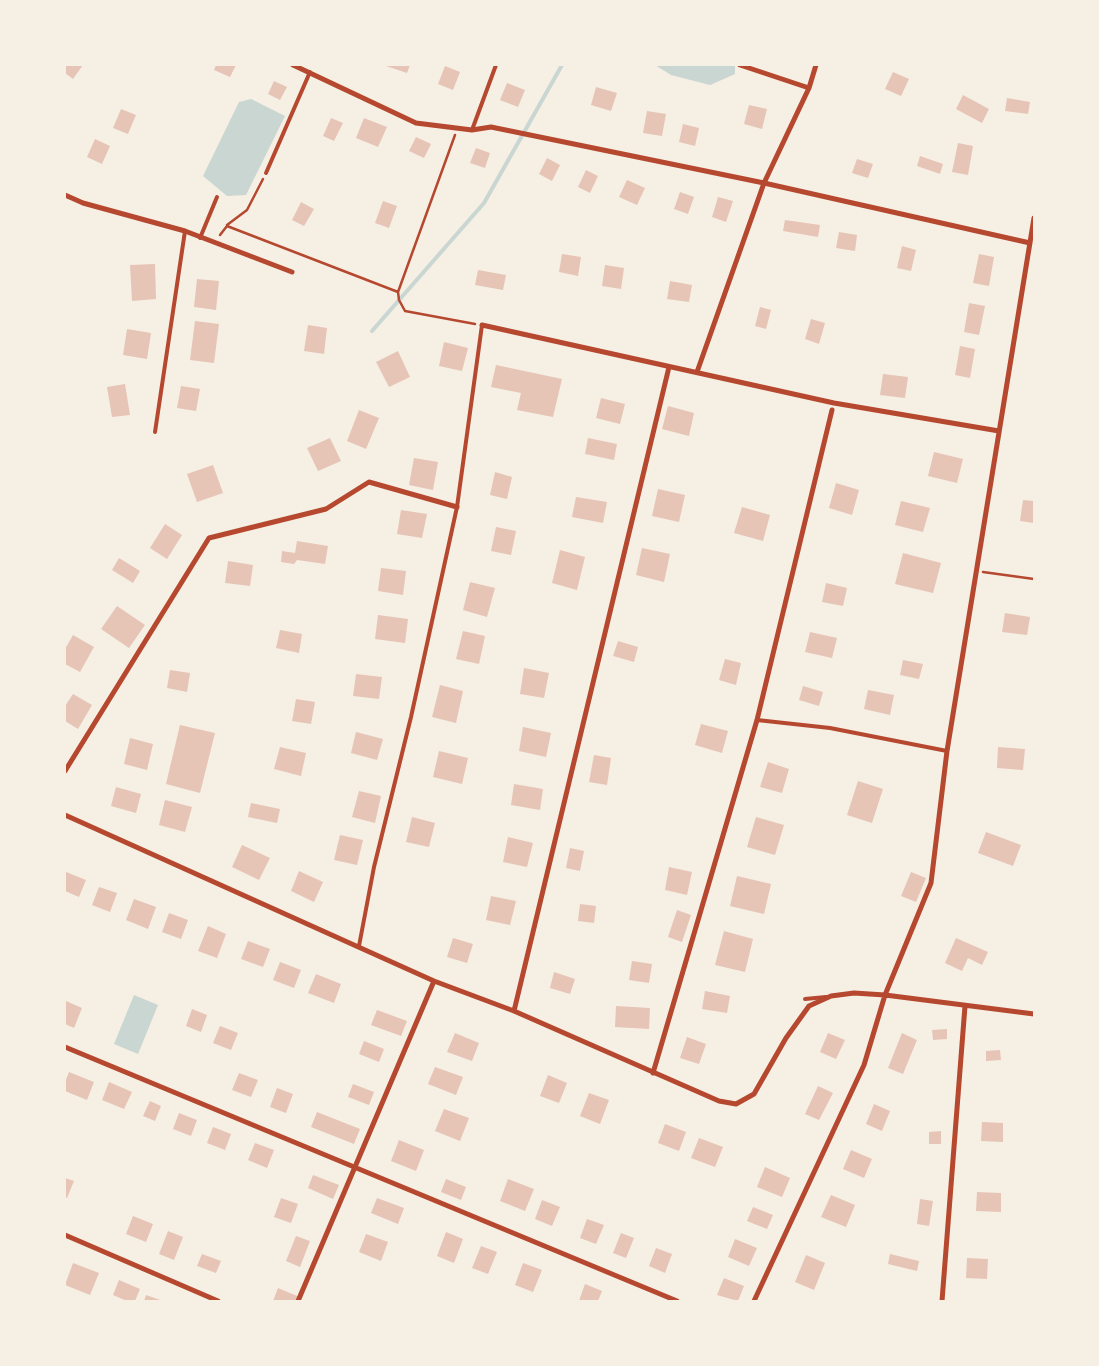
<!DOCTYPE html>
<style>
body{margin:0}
#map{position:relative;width:1099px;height:1366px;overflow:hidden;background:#f6efe4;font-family:Roboto,sans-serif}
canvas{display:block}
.frame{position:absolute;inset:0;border:66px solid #f6efe4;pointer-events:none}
</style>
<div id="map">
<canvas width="1099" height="1366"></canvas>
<div class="frame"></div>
</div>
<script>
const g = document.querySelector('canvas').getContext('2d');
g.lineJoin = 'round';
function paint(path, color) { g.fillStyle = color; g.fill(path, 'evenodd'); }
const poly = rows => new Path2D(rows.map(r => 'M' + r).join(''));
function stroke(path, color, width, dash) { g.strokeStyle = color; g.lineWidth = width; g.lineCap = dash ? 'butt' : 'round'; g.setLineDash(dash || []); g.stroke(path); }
const water = poly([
 [655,65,735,65,735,74,710,85,671,75],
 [251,99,285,116,246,195,227,196,203,176,239,102],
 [134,995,158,1005,138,1054,114,1044]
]);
const stream = poly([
 [372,331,484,203,562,65]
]);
const building = poly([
 [65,65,83,65,73,79,65,73],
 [216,65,236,65,230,77,214,70],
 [383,65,410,65,407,73],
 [445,66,460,72,453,90,438,84],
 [893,72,909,79,901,96,885,89],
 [274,81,287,87,280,100,268,94],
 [507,83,525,90,518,107,500,100],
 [596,87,617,93,611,111,591,105],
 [963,95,989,109,982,123,956,109],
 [1007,98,1030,102,1028,114,1005,111],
 [749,105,767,109,762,129,744,124],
 [121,109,136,115,128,134,113,128],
 [647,111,666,114,662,136,643,133],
 [331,118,343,123,334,141,323,136],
 [364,118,387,127,378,147,356,138],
 [683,124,699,128,695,146,679,142],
 [416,137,431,144,424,158,409,151],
 [95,139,110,146,102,164,87,157],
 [958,143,973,146,968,175,952,172],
 [476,148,490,153,485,168,470,163],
 [920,156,943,164,940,174,917,166],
 [547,158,560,165,552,181,539,174],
 [857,159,873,164,868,178,852,173],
 [586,170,598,176,590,193,578,187],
 [627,180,645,188,637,205,619,197],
 [680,192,694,197,688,214,674,209],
 [718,197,733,201,726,222,712,217],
 [383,201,397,206,389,228,375,223],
 [301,202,314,209,304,226,292,220],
 [785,220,820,225,818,237,783,231],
 [839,232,857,235,855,251,836,248],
 [902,246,916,250,911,271,897,268],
 [562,254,581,257,578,276,559,272],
 [979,254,994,257,989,286,973,283],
 [155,264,156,299,132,301,130,265],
 [605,265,624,268,621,289,602,286],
 [478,270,506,275,503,290,475,285],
 [197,279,219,281,216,310,194,307],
 [670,281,692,285,689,302,667,299],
 [969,303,985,306,979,335,964,332],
 [760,307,771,310,766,329,755,326],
 [811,319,825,323,819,344,805,339],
 [195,321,219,324,214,363,190,360],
 [308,325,327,328,324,354,304,351],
 [127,329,151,333,147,359,123,355],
 [444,342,468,348,462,371,439,366],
 [960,346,975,349,970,378,955,375],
 [398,351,410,377,389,387,376,362],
 [496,365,562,379,553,417,517,410,521,393,491,387],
 [883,374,908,377,905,398,880,395],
 [125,384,130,415,112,417,107,387],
 [181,386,200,389,196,411,177,408],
 [601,398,625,404,620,424,596,418],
 [668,406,694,413,689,436,662,429],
 [359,410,379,418,366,449,347,441],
 [330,438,341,461,318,471,307,448],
 [588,438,617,444,614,460,585,454],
 [934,452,963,459,957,483,928,476],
 [414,458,438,462,433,490,409,485],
 [213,465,223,493,197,502,187,474],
 [495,472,512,477,507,499,490,495],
 [836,483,859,490,852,515,829,508],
 [658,489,685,495,679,522,652,516],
 [576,497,607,502,603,523,572,517],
 [1023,500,1034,501,1034,523,1020,521],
 [901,501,930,508,923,532,895,525],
 [742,507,770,515,763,541,734,533],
 [401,510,427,514,422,538,397,534],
 [165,524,182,535,167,559,150,548],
 [496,527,516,531,511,555,491,551],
 [297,541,328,546,325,564,297,560,294,564,281,562,282,551,295,553],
 [642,548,670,554,664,582,636,575],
 [560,550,585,557,577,590,552,583],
 [903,553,941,563,933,593,895,584],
 [119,558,140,571,133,583,112,570],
 [228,561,253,565,250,586,225,583],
 [381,568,406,571,403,595,378,591],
 [470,582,495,588,487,617,463,610],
 [826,583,847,588,843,606,822,602],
 [117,606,145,625,129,648,101,629],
 [1005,613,1030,617,1027,635,1002,632],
 [378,615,408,619,405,643,375,639],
 [280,630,302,634,299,653,276,648],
 [463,631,485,636,479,664,456,659],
 [810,632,837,638,832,658,805,652],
 [73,635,94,647,80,672,65,664,65,649],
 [618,641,638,647,634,662,613,656],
 [725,659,741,663,736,685,719,680],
 [903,660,923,664,919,679,900,675],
 [524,668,549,673,544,698,520,694],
 [170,670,190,673,187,692,167,688],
 [356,674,382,677,379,699,353,696],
 [440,685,463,691,456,723,432,717],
 [803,686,823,692,819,706,799,700],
 [868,690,894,695,890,715,864,709],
 [73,694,92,705,78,729,65,721,65,706],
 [296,699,315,702,311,724,292,721],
 [701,724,728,731,722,753,695,745],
 [180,725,215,733,200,793,166,784],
 [523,727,551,733,546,757,519,751],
 [356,732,383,739,377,760,351,753],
 [130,738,153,744,147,770,124,764],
 [280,747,306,753,301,776,274,769],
 [998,747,1025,749,1023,770,997,768],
 [439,751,468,758,462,784,433,777],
 [594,755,611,758,607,785,589,782],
 [768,762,789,769,782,793,760,787],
 [858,781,883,789,872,823,847,815],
 [514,784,543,789,540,810,511,805],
 [116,787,141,794,136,813,111,806],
 [359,791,381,796,375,823,352,817],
 [165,800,192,807,185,832,159,825],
 [251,803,280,809,277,823,248,817],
 [412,817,435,823,429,847,406,842],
 [756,817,784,825,775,855,747,847],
 [986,832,1021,845,1013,866,978,853],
 [340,835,363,840,357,865,334,860],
 [508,837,533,843,527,867,503,862],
 [242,845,270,858,259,880,232,867],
 [570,848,584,851,580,871,566,868],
 [669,867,692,872,687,895,665,890],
 [299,871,323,882,314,902,291,891],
 [66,872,86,880,79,897,65,891],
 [911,872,926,878,916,902,901,896],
 [737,876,771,884,764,914,730,906],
 [99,887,117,893,110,912,92,905],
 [491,896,516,901,510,925,486,920],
 [134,899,156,907,148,929,126,920],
 [580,904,596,906,594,923,578,921],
 [677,910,691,915,682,942,668,937],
 [169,913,188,920,181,939,162,932],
 [208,926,226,934,217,958,198,951],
 [724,931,753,939,745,972,715,965],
 [453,938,473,944,467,963,447,957],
 [956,938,988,952,982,965,968,958,962,971,945,963],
 [248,941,270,949,263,967,241,959],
 [632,961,652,964,649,983,629,980],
 [280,962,301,970,294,988,273,980],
 [554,972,575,979,570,994,550,988],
 [316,974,341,984,334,1003,308,993],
 [705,991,730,996,727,1013,702,1009],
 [66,1001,82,1008,74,1028,65,1024],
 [616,1006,650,1008,649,1029,615,1027],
 [192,1009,207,1015,201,1032,186,1026],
 [377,1010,407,1021,401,1036,371,1025],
 [220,1026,238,1033,231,1050,213,1043],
 [947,1029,947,1039,933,1040,932,1030],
 [455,1033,479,1043,472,1061,447,1052],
 [828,1033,845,1040,836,1059,820,1052],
 [902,1033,917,1040,903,1074,888,1068],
 [687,1037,706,1044,699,1064,680,1058],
 [364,1041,384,1049,379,1062,359,1054],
 [1000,1050,1001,1060,986,1061,986,1051],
 [435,1067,463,1077,456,1095,428,1084],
 [69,1072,94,1082,87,1100,65,1091,65,1082],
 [239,1073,258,1080,251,1097,232,1090],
 [548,1075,567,1083,559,1103,540,1096],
 [109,1082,132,1092,124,1109,102,1100],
 [353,1084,374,1092,369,1105,348,1097],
 [818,1086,833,1093,819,1120,805,1114],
 [277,1088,293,1094,286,1113,270,1107],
 [589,1093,609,1100,600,1124,580,1116],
 [150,1101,161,1106,155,1121,143,1116],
 [874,1104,890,1111,882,1131,866,1124],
 [444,1109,469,1118,460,1141,435,1131],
 [317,1112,360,1129,354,1144,311,1127],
 [179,1113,197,1120,191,1136,173,1129],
 [982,1122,1003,1123,1003,1142,981,1141],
 [665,1124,686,1132,679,1151,658,1143],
 [213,1127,231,1134,225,1150,207,1143],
 [941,1131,941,1144,929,1144,929,1132],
 [699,1138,723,1147,715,1167,691,1158],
 [399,1140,424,1150,416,1171,391,1161],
 [255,1143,274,1150,267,1168,248,1160],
 [851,1150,872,1159,864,1178,843,1169],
 [765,1167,790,1178,782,1197,757,1187],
 [313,1175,339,1185,333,1199,308,1188],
 [65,1178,74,1181,67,1198,65,1197],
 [446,1179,466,1187,461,1200,441,1192],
 [508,1179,534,1189,525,1211,500,1201],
 [977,1192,1001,1193,1001,1212,976,1211],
 [831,1195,855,1205,846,1227,821,1217],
 [281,1198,298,1204,291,1223,274,1217],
 [377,1198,404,1208,398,1224,371,1213],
 [920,1199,933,1201,929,1226,917,1224],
 [542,1200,560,1207,552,1226,535,1219],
 [753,1207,773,1215,767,1229,747,1221],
 [133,1216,153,1224,146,1242,126,1234],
 [587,1219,604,1225,596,1244,580,1238],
 [168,1231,183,1237,174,1260,159,1254],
 [446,1232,463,1239,454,1263,437,1256],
 [621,1233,634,1238,626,1258,613,1253],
 [366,1234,388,1242,381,1261,359,1252],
 [296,1236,310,1241,300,1267,286,1261],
 [735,1239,757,1248,749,1266,728,1257],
 [481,1246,497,1252,488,1274,472,1268],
 [656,1248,672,1254,665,1273,649,1266],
 [202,1254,221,1261,216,1273,197,1266],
 [890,1254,919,1261,917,1271,888,1264],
 [806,1255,825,1263,814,1290,795,1282],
 [967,1258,988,1259,987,1279,966,1278],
 [73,1263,99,1273,90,1295,65,1285],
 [523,1263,542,1270,533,1292,515,1285],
 [724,1278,744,1286,738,1301,717,1295],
 [119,1280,140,1289,135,1301,127,1301,113,1295],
 [585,1284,602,1291,598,1301,579,1301],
 [278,1288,302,1298,300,1301,273,1301],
 [146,1295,163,1301,144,1301]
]);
const path = poly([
 [227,225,247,210,263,179],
 [220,235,227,226,398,292,399,300,405,311,475,324],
 [398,292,455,135],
 [983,572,1034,579]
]);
const service = poly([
 [472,130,496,65],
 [266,173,310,72],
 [200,238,217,197],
 [155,432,185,231],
 [757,720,830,728,947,751],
 [359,946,374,867,411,717,457,507,482,325],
 [805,999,826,997]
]);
const minor = poly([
 [293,65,416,123,472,130,491,127,764,183,1030,243],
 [740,65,809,88],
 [65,195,83,203,185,231,292,272],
 [482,325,834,403,999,431],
 [697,372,764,183,809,88,816,65],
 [65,771,209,538,326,509,369,482,457,507],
 [65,815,434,981,514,1011,719,1101,736,1104,754,1094,786,1038,809,1006,831,996,854,993,885,995,1034,1014],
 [514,1011,669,367],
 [65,1047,677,1301],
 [653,1073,757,720,832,410],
 [65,1235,218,1301],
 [298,1301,434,981],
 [754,1301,864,1065,885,995,931,883,947,751,1034,218],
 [942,1301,965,1006]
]);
paint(water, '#c9d6d2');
stroke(stream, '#c9d6d2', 4);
paint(building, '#e6c5b7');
stroke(path, '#b5482f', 2.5);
stroke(service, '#b5482f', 4);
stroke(minor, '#b5482f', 5);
</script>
